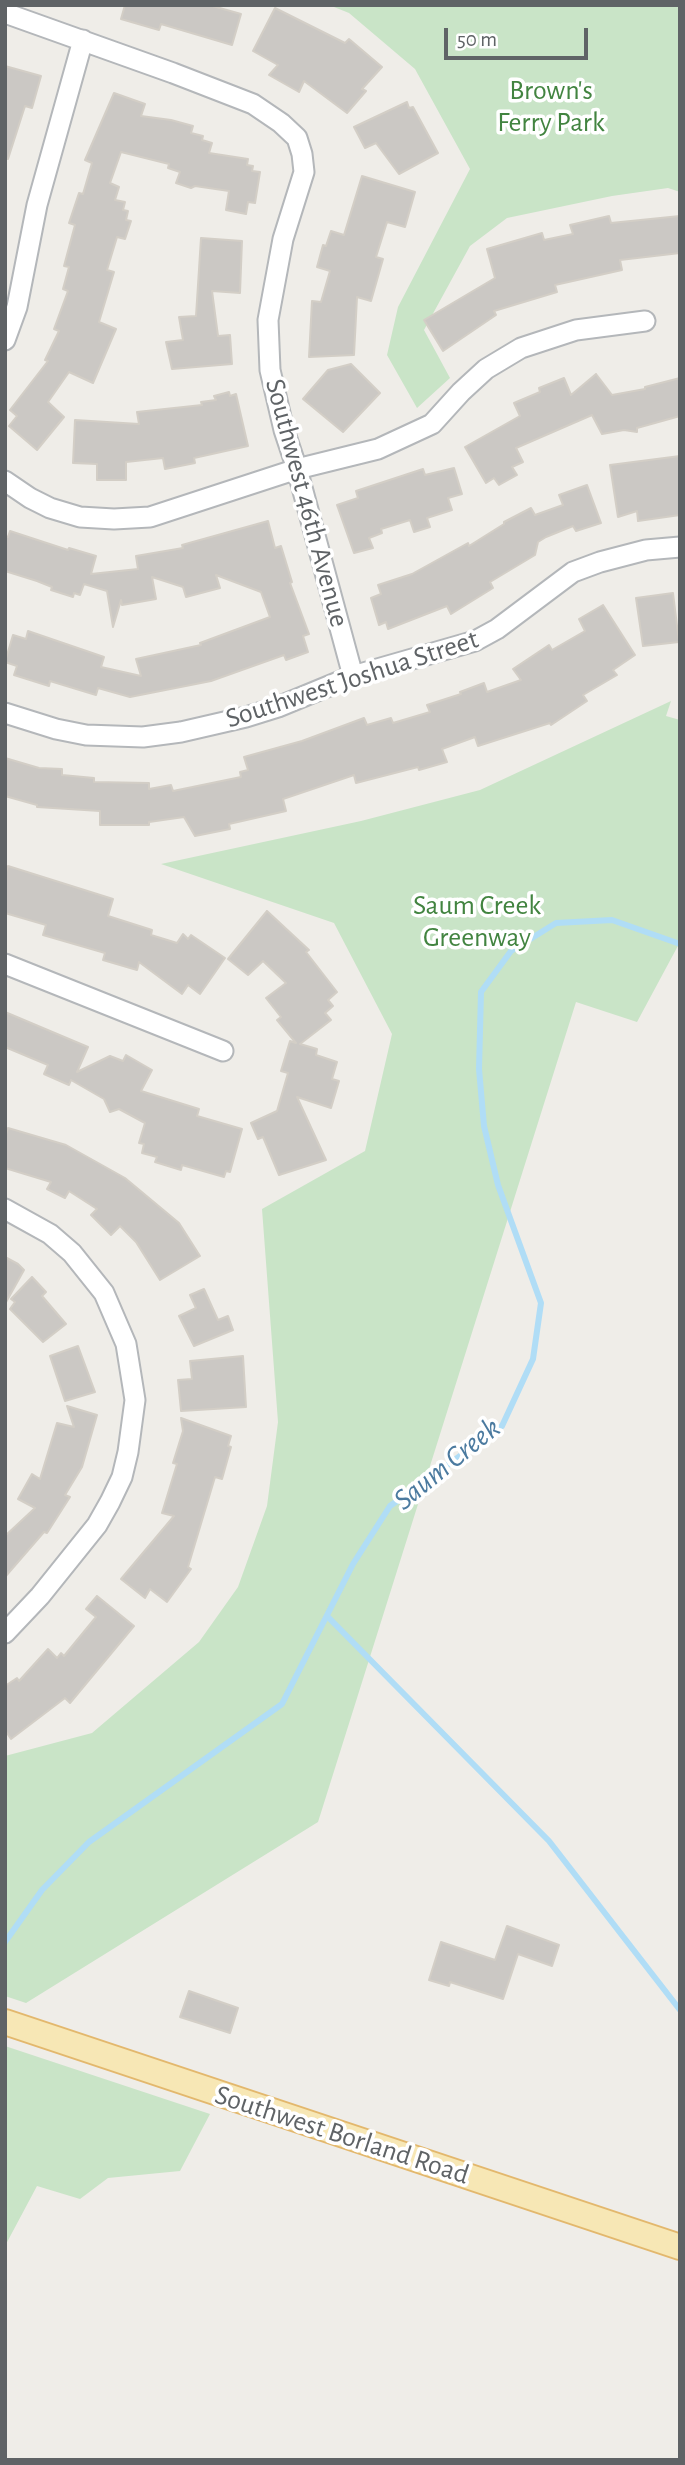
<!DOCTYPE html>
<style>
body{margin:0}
#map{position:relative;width:685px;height:2465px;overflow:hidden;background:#efede8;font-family:"Alegreya Sans",sans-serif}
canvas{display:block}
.frame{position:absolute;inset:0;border:7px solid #5f6366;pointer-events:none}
.scale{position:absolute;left:444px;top:28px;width:144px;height:32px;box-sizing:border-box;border:4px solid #5f6366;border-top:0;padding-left:9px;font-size:21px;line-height:24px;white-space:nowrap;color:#5f6366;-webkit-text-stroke:5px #fff;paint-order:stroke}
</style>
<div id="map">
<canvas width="685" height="2465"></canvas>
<div class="frame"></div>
<div class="scale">50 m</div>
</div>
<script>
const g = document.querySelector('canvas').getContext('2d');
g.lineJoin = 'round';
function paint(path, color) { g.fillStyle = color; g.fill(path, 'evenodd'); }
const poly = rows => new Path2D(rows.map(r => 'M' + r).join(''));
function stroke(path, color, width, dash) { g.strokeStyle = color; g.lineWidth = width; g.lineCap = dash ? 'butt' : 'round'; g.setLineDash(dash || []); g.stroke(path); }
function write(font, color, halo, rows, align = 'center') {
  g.font = font + ' "Alegreya Sans",sans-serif'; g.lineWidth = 7; g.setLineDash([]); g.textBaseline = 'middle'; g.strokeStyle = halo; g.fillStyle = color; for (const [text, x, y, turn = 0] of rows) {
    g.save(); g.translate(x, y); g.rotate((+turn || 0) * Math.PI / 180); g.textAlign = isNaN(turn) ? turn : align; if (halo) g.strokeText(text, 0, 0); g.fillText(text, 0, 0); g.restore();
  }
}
const green = poly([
 [329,5,680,5,680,192,668,188,612,196,507,218,470,246,424,330,450,378,417,408,387,355,398,307,470,169,415,69,349,13],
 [671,701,666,716,680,720,680,942,637,1022,576,1002,318,1822,26,2003,5,1996,5,1756,92,1733,199,1642,238,1587,267,1506,278,1422,262,1209,365,1151,392,1034,334,923,161,864,361,821,480,790],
 [5,2046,210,2114,180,2171,108,2178,80,2199,37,2186,5,2246]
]);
const stream = poly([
 [327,1616,549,1841,680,2010],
 [5,1942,42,1890,89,1842,282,1704,353,1564,390,1506,502,1426,533,1359,541,1303,498,1185,484,1126,479,1069,481,992,511,951,556,923,612,920,680,944]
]);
const building = poly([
 [125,5,209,5,241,14,232,45,161,24,159,30,121,19,125,5],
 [275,8,345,43,349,39,382,67,362,89,366,91,347,113,304,81,299,92,269,75,278,65,253,51,275,8],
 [5,66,41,76,32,108,25,106,8,159,5,158,5,66],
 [114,93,145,104,141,116,171,120,193,126,191,133,203,136,202,140,212,143,209,153,248,159,247,165,253,166,252,171,260,172,255,203,248,202,246,214,226,210,229,191,195,186,191,188,176,183,180,172,168,168,169,164,121,152,110,183,119,187,115,200,125,202,123,210,128,211,126,220,131,221,125,239,117,237,107,270,114,272,99,322,116,329,93,383,69,372,48,402,64,417,37,450,9,426,17,416,10,410,48,361,45,360,59,331,54,329,68,291,63,289,69,267,64,266,75,225,69,223,79,193,83,194,92,163,85,160,114,93],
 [407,102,409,108,413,107,438,153,399,174,376,143,365,148,354,127,407,102],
 [362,176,415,192,405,227,387,222,376,257,383,259,371,301,357,297,354,355,309,357,312,301,321,302,330,271,317,267,323,245,326,246,331,231,344,235,362,176],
 [609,216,611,223,680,216,680,253,620,260,622,270,555,285,557,292,494,311,496,315,443,351,424,320,495,278,487,249,542,233,544,240,573,234,570,225,609,216],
 [201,238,242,241,240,293,212,291,218,336,230,335,232,364,172,369,166,342,183,340,179,317,196,316,201,238],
 [351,364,380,393,343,432,303,399,328,370,351,364],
 [596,374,612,395,645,389,645,387,680,378,680,416,637,428,637,432,624,430,602,434,592,415,516,448,523,462,512,467,517,475,499,485,494,478,486,483,465,447,520,416,514,403,540,392,539,388,564,378,571,395,596,374],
 [229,392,230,396,236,394,248,446,194,458,195,463,165,469,163,458,126,462,126,480,97,480,97,464,73,463,75,420,139,424,137,412,202,405,201,402,216,400,214,396,229,392],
 [680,456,680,515,638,521,637,511,618,517,610,465,680,456],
 [454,468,462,494,448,498,452,510,427,518,430,527,414,532,410,520,381,529,382,533,369,538,373,548,354,553,337,505,358,498,356,491,423,469,425,475,454,468],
 [587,485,601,523,576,531,573,526,546,537,538,542,535,555,490,582,493,588,451,614,447,606,388,629,386,622,379,625,371,598,381,594,378,585,412,574,468,543,469,546,504,524,504,522,531,508,535,515,563,505,559,495,587,485],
 [268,521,275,548,281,546,292,582,290,583,309,634,303,636,308,652,286,660,284,655,211,681,130,697,98,688,96,695,50,681,49,686,14,675,17,666,5,662,13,635,26,639,28,631,104,657,101,667,141,676,136,659,201,645,200,643,270,617,261,592,216,575,220,588,186,597,183,587,152,577,156,599,122,605,121,600,113,627,107,591,84,584,80,595,74,593,73,597,51,590,52,587,37,581,5,571,5,536,8,537,10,531,68,550,69,548,96,556,91,574,138,569,136,556,183,548,182,545,268,521],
 [673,593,679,642,643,646,636,598,673,593],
 [603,605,635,655,613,670,617,675,583,695,587,701,551,725,550,723,478,746,475,737,442,749,447,762,419,770,418,767,356,783,354,775,283,799,286,811,229,824,230,829,195,836,184,817,149,822,149,825,100,825,100,811,37,807,37,805,5,796,5,758,39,768,62,769,62,775,94,778,94,782,149,783,149,789,171,785,173,791,241,777,240,772,248,770,244,757,302,741,364,718,367,725,391,718,393,723,430,712,427,705,461,694,460,692,484,683,487,692,521,680,513,669,549,645,552,650,585,631,579,619,603,605],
 [8,866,113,899,108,916,152,930,151,935,177,943,183,934,188,939,191,935,225,958,200,994,188,985,182,994,139,962,137,970,103,960,105,953,43,935,46,925,5,913,5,875,8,866],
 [267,911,309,950,306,952,337,992,328,1000,333,1006,325,1013,331,1020,300,1044,317,1049,316,1055,337,1062,332,1079,339,1081,331,1108,297,1097,326,1160,279,1175,263,1137,258,1139,251,1123,277,1111,288,1073,281,1071,290,1041,296,1043,277,1020,281,1017,266,998,286,983,263,961,248,975,228,959,267,911],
 [5,1012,88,1047,77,1072,110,1056,123,1061,126,1055,152,1070,141,1091,199,1109,197,1116,242,1129,230,1172,226,1171,224,1177,182,1165,181,1170,155,1162,157,1157,142,1153,144,1144,139,1143,145,1123,119,1109,110,1112,104,1099,71,1080,69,1085,44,1074,48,1065,5,1047,5,1012],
 [8,1128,66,1145,125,1178,179,1223,200,1256,160,1280,136,1242,120,1226,111,1235,91,1215,97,1209,69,1191,65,1198,47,1189,51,1182,5,1168,5,1137,8,1128],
 [5,1257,18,1264,24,1270,5,1304,5,1257],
 [32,1277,46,1292,42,1296,66,1324,43,1342,10,1309,15,1302,11,1299,32,1277],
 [204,1289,218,1320,228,1316,233,1330,194,1346,179,1316,196,1308,190,1295,204,1289],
 [78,1346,95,1392,65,1401,50,1356,78,1346],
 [243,1356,246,1407,181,1411,178,1380,192,1379,190,1361,243,1356],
 [67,1406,97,1415,82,1467,65,1495,70,1497,47,1533,44,1532,5,1577,5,1536,35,1508,18,1499,32,1474,40,1479,57,1423,74,1427,67,1406],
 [181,1418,231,1436,228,1446,231,1447,222,1479,215,1477,188,1567,191,1569,167,1602,150,1589,145,1598,121,1579,174,1516,162,1513,177,1464,173,1463,183,1431,181,1418],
 [97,1596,134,1626,70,1703,65,1698,11,1739,5,1730,5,1686,17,1678,19,1681,48,1649,57,1658,61,1653,64,1656,96,1617,86,1609,97,1596],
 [507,1926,559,1945,552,1966,518,1954,503,1999,450,1982,449,1986,429,1980,441,1942,495,1960,507,1926],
 [189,1991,238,2008,230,2033,180,2017,189,1991]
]);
const minor = poly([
 [5,13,173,73,253,104,281,123,297,138,302,154,304,172,283,239,268,320,270,370,284,430,297,469,353,676],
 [5,340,17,307,37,205,83,40],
 [5,481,30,498,50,508,80,517,114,519,150,517,297,469,378,449,432,424,461,392,486,369,521,348,576,330,645,321],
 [5,713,56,729,86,735,143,737,181,732,246,717,278,707,353,676,475,641,497,629,573,572,600,562,646,550,680,547],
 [5,964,223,1051],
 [5,1209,50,1234,72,1253,104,1293,126,1344,135,1400,128,1452,122,1477,110,1502,97,1525,40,1596,5,1633]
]);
const major = poly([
 [5,2022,680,2247]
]);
const parkNames = [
 ["Brown's",551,91],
 ["Ferry Park",551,123],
 ["Saum Creek",477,906],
 ["Greenway",477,938]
];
const streetNames = [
 ["Southwest 46th Avenue",307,503,75],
 ["Southwest Joshua Street",352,679,-18],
 ["Southwest Borland Road",342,2135,18]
];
const waterNames = [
 ["Saum Creek",447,1464,-39]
];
paint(green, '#c9e4c7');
stroke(stream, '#b0ddf6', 6);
paint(building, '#cbc8c4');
stroke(building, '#d3cec6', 2);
stroke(minor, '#b4b7ba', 23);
stroke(major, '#e3b86d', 28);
stroke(minor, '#fff', 19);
stroke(major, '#f7e7b5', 24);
write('28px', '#428440', '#fff', parkNames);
write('28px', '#5f6366', '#fff', streetNames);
write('italic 30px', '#4b7a9f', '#fff', waterNames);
</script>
